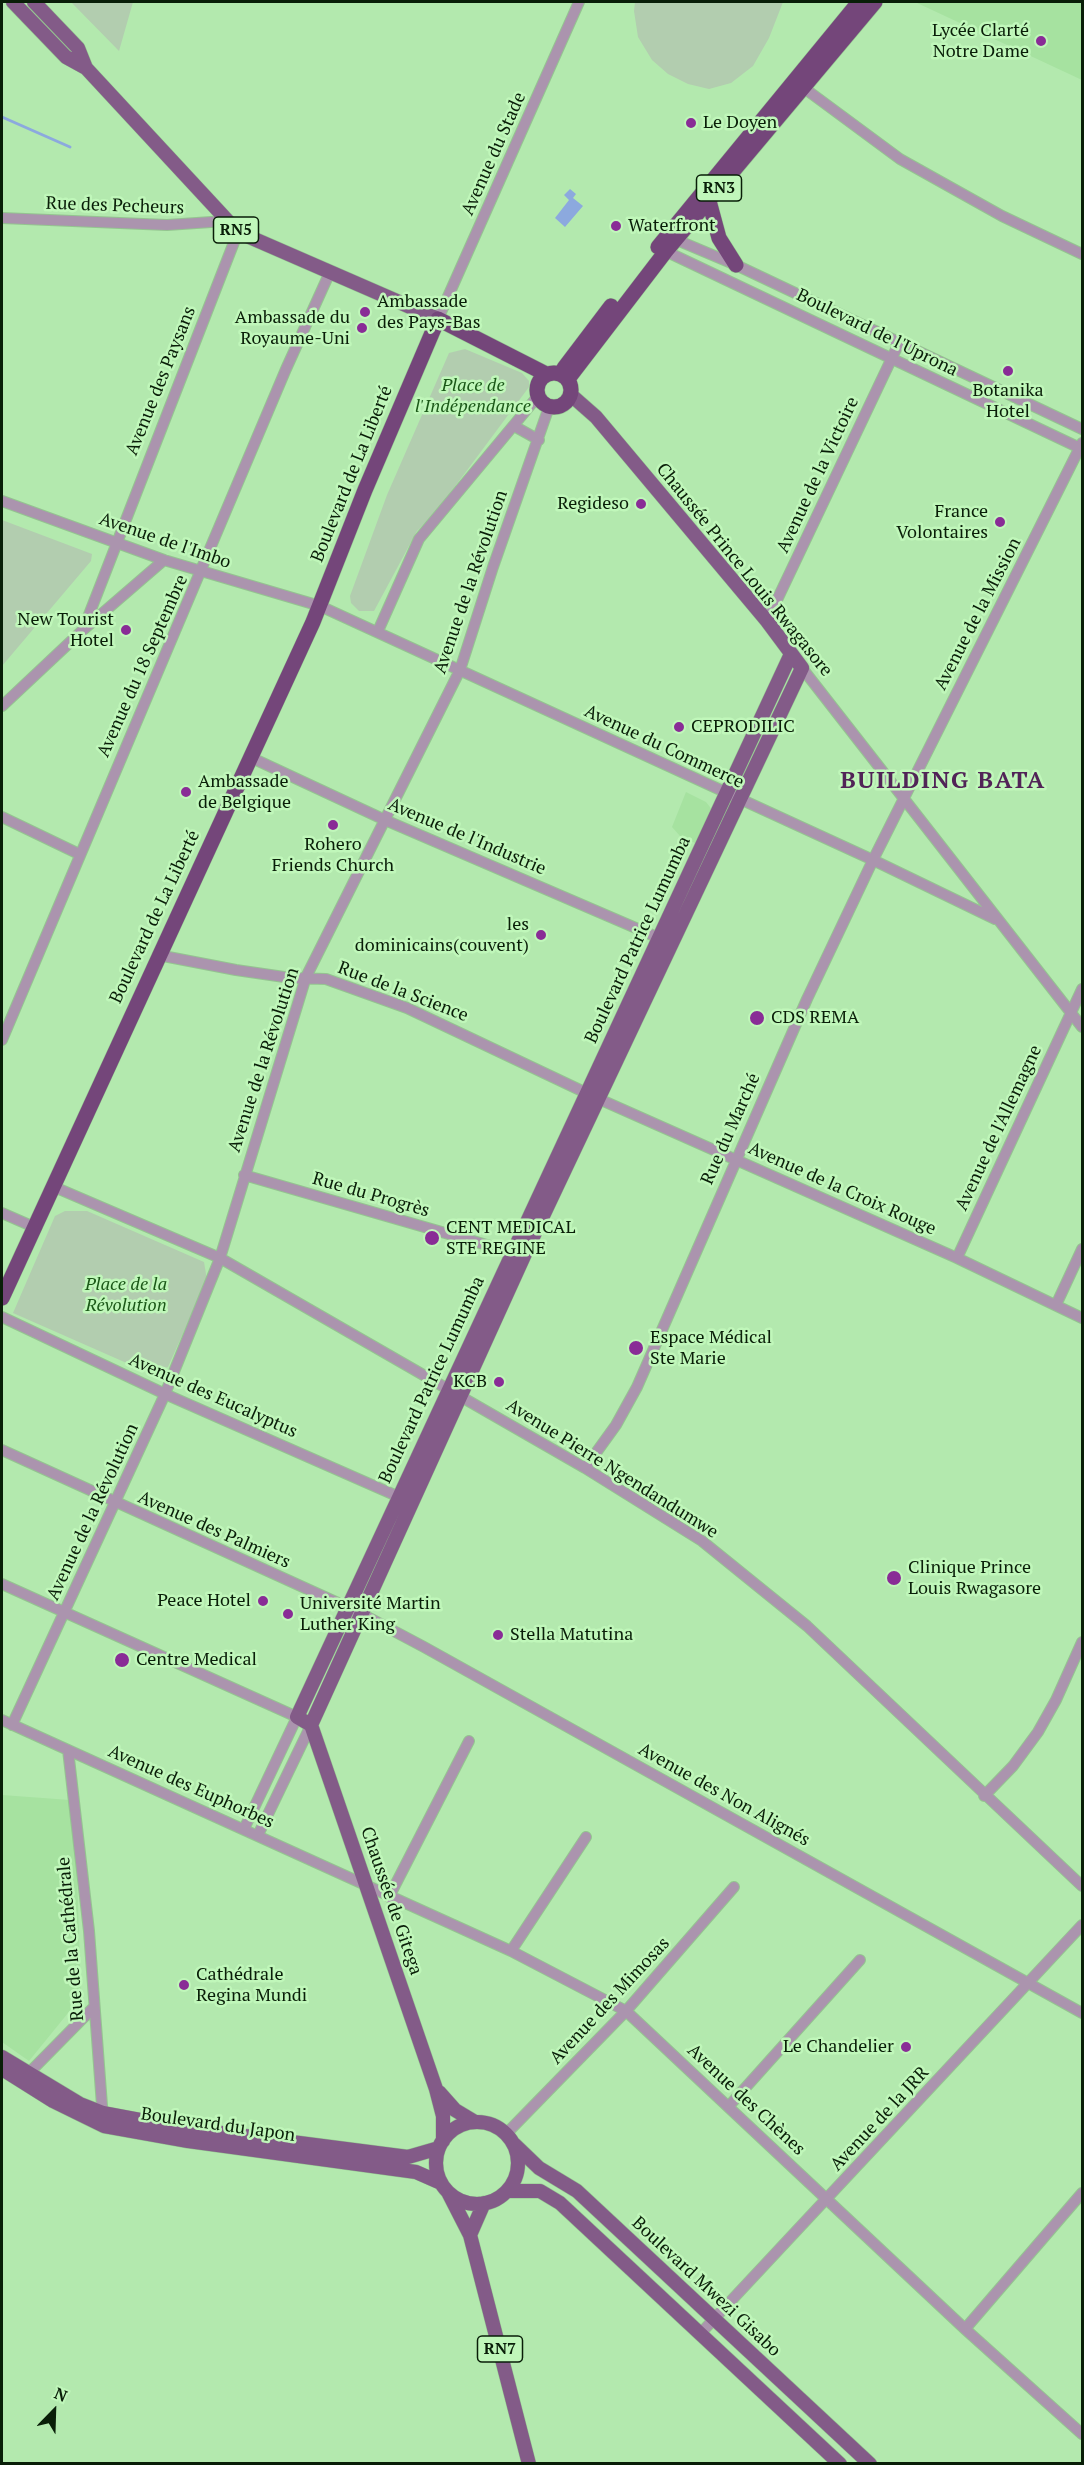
<!DOCTYPE html>
<meta charset="utf-8">
<style>
body{margin:0}
#map{position:relative;width:1084px;height:2465px;overflow:hidden;background:#b3e9ae;font-family:"PT Serif",serif}
canvas{display:block}
.frame{position:absolute;inset:0;border:3px solid #091e08;pointer-events:none}
.north{position:absolute;left:24px;top:2381px;width:60px;height:60px;-webkit-text-stroke:4px #c0f7ba;paint-order:stroke;rotate:23deg;font-size:16px;font-weight:700;line-height:24px;text-align:center;color:#091e08}
.north::after{content:'';display:block;margin:auto;width:21px;height:27px;background:#091e08;clip-path:polygon(50% 0,100% 100%,50% 72%,0 100%)}
</style>
<div id="map">
<canvas width="1084" height="2465"></canvas>
<div class="frame"></div>
<div class="north">N</div>
</div>
<script>
const g = document.querySelector('canvas').getContext('2d');
g.lineJoin = 'round';
function paint(path, color) { g.fillStyle = color; g.fill(path, 'evenodd'); }
const poly = rows => new Path2D(rows.map(r => 'M' + r).join(''));
function stroke(path, color, width, dash) { g.strokeStyle = color; g.lineWidth = width; g.lineCap = dash ? 'butt' : 'round'; g.setLineDash(dash || []); g.stroke(path); }
function write(font, color, halo, rows, align = 'center') {
  g.font = font + ' "PT Serif",serif'; g.lineWidth = 5; g.setLineDash([]); g.textBaseline = 'middle'; g.strokeStyle = halo; g.fillStyle = color; for (const [text, x, y, turn = 0] of rows) {
    g.save(); g.translate(x, y); g.rotate((+turn || 0) * Math.PI / 180); g.textAlign = isNaN(turn) ? turn : align; if (halo) g.strokeText(text, 0, 0); g.fillText(text, 0, 0); g.restore();
  }
}
const built = poly([
 [915,2,1082,2,1082,80],
 [686,792,706,802,717,816,708,849,680,836,672,827],
 [2,1795,70,1800,76,1845,81,1997,29,2061,2,2042]
]);
const green = poly([
 [71,2,133,2,119,51],
 [635,2,783,2,769,38,753,66,731,83,709,89,688,84,668,74,652,60,638,37,634,11],
 [465,349,522,373,529,381,529,387,433,516,417,531,374,611,359,611,351,603,350,596,387,495,449,353],
 [2,520,92,554,91,561,2,666],
 [65,1211,87,1211,204,1262,207,1280,168,1367,147,1372,13,1313,55,1216]
]);
const water = poly([
 [570,189,576,194,573,198,583,206,565,227,555,218,569,200,564,195]
]);
const stream = poly([
 [2,117,70,147]
]);
const minor = poly([
 [804,88,900,159,1002,216,1082,254],
 [2,218,167,225,226,221],
 [672,238,736,265,1082,429],
 [661,249,1082,449],
 [438,319,579,2],
 [514,426,539,440],
 [2,501,164,560,320,606,873,860,995,919],
 [767,621,899,343],
 [83,630,238,232],
 [378,631,419,539,538,396],
 [802,668,1082,1027],
 [2,706,83,630,164,560],
 [252,758,385,820,666,941],
 [2,817,79,854],
 [158,955,236,970,291,978,326,979,407,1008,599,1099,957,1258,1082,1318],
 [2,1040,286,369,330,272],
 [244,1175,518,1254],
 [52,1186,220,1258,585,1468,702,1541,807,1626,1082,1886],
 [2,1213,34,1227],
 [957,1258,1082,989],
 [1056,1305,1082,1249],
 [2,1317,165,1394,406,1500],
 [2,1450,360,1613,424,1647,1082,2013],
 [585,1468,616,1425,637,1387,807,999,873,860,1082,443],
 [2,1584,297,1717,244,1829],
 [2,1720,511,1951,626,2011,965,2329,1082,2434],
 [12,1725,165,1394,220,1258,306,977,460,670,493,567,549,407],
 [68,1750,89,1931,103,2119],
 [984,1796,1013,1766,1038,1732,1056,1700,1082,1642],
 [258,1835,311,1725],
 [389,1897,469,1741],
 [511,1951,586,1837],
 [24,2078,94,2007],
 [729,2106,860,1960],
 [506,2134,626,2011,734,1887],
 [965,2329,1082,2193],
 [700,2334,1082,1925]
]);
const major = poly([
 [13,2,66,57,86,68,238,232,438,319],
 [34,2,78,48,86,68],
 [311,1725,524,1256,802,668,767,621,596,417,571,395],
 [311,1725,297,1717,791,654],
 [311,1725,436,2089,443,2116,443,2141],
 [2,2057,80,2104,103,2113,183,2128,408,2157,439,2148],
 [2,2069,53,2101,104,2126,188,2141,416,2172,441,2183],
 [439,2092,455,2110,475,2122],
 '436 2163a41 41 0 1 1 82 0a41 41 0 1 1-82 0Z',
 [514,2144,539,2168,577,2191,870,2464],
 [507,2191,540,2191,560,2203,840,2464],
 [448,2192,470,2235,529,2464],
 [470,2235,484,2203]
]);
const highway = poly([
 [709,201,719,238,736,265],
 [658,247,859,2],
 [564,368,611,306],
 '537 390a17 17 0 1 1 34 0a17 17 0 1 1-34 0Z',
 [568,379,666,251,875,2],
 [2,1298,313,622,365,490,438,319,546,374]
]);
const markers = [
 [1041,41,6,"#892c96"],
 [691,123,6,"#892c96"],
 [616,226,6,"#892c96"],
 [365,312,6,"#892c96"],
 [362,328,6,"#892c96"],
 [1008,371,6,"#892c96"],
 [641,504,6,"#892c96"],
 [1000,522,6,"#892c96"],
 [126,630,6,"#892c96"],
 [679,727,6,"#892c96"],
 [186,792,6,"#892c96"],
 [333,825,6,"#892c96"],
 [541,935,6,"#892c96"],
 [757,1018,8,"#892c96"],
 [432,1238,8,"#892c96"],
 [636,1348,8,"#892c96"],
 [499,1382,6,"#892c96"],
 [894,1578,8,"#892c96"],
 [263,1601,6,"#892c96"],
 [288,1614,6,"#892c96"],
 [498,1635,6,"#892c96"],
 [122,1660,8,"#892c96"],
 [184,1985,6,"#892c96"],
 [906,2047,6,"#892c96"]
];
const shields = [
 [719,188,45],
 [236,230,45],
 [500,2349,45]
];
const shieldNames = [
 ["RN3",719,188],
 ["RN5",236,230],
 ["RN7",500,2349]
];
const poiNames = [
 ["Lycée Clarté",1029,31,"right"],
 ["Notre Dame",1029,52,"right"],
 ["Le Doyen",703,123],
 ["Waterfront",628,226],
 ["Ambassade",377,302],
 ["des Pays-Bas",377,323],
 ["Ambassade du",350,318,"right"],
 ["Royaume-Uni",350,339,"right"],
 ["Botanika",1008,391,"center"],
 ["Hotel",1008,412,"center"],
 ["Regideso",629,504,"right"],
 ["France",988,512,"right"],
 ["Volontaires",988,533,"right"],
 ["New Tourist",114,620,"right"],
 ["Hotel",114,641,"right"],
 ["CEPRODILIC",691,727],
 ["Ambassade",198,782],
 ["de Belgique",198,803],
 ["Rohero",333,845,"center"],
 ["Friends Church",333,866,"center"],
 ["les",529,925,"right"],
 ["dominicains(couvent)",529,946,"right"],
 ["CDS REMA",771,1018],
 ["CENT MEDICAL",446,1228],
 ["STE REGINE",446,1249],
 ["Espace Médical",650,1338],
 ["Ste Marie",650,1359],
 ["KCB",487,1382,"right"],
 ["Clinique Prince",908,1568],
 ["Louis Rwagasore",908,1589],
 ["Peace Hotel",251,1601,"right"],
 ["Université Martin",300,1604],
 ["Luther King",300,1625],
 ["Stella Matutina",510,1635],
 ["Centre Medical",136,1660],
 ["Cathédrale",196,1975],
 ["Regina Mundi",196,1996],
 ["Le Chandelier",894,2047,"right"]
];
const streetNames = [
 ["Avenue du Stade",494,154,-66],
 ["Rue des Pecheurs",115,206,2],
 ["Boulevard de l'Uprona",877,333,26],
 ["Avenue des Paysans",161,381,-68],
 ["Boulevard de La Liberté",352,474,-68],
 ["Avenue de la Victoire",818,475,-65],
 ["Avenue de l'Imbo",165,541,19],
 ["Chaussée Prince Louis Rwagasore",744,570,51],
 ["Avenue de la Révolution",471,582,-71],
 ["Avenue de la Mission",978,614,-63],
 ["Avenue du 18 Septembre",143,666,-66],
 ["Avenue du Commerce",664,747,25],
 ["Avenue de l'Industrie",467,837,23],
 ["Boulevard de La Liberté",155,917,-65],
 ["Boulevard Patrice Lumumba",638,940,-65],
 ["Rue de la Science",403,992,21],
 ["Avenue de la Révolution",264,1060,-72],
 ["Avenue de l'Allemagne",999,1128,-65],
 ["Rue du Marché",731,1129,-66],
 ["Avenue de la Croix Rouge",842,1189,24],
 ["Rue du Progrès",371,1195,16],
 ["Boulevard Patrice Lumumba",432,1380,-65],
 ["Avenue des Eucalyptus",213,1396,24],
 ["Avenue Pierre Ngendandumwe",612,1469,32],
 ["Avenue de la Révolution",93,1512,-65],
 ["Avenue des Palmiers",214,1530,24],
 ["Avenue des Euphorbes",191,1787,24],
 ["Avenue des Non Alignés",724,1795,29],
 ["Chaussée de Gitega",391,1901,71],
 ["Rue de la Cathédrale",71,1939,-95],
 ["Avenue des Mimosas",610,2001,-47],
 ["Avenue des Chènes",746,2100,43],
 ["Avenue de la JRR",880,2119,-47],
 ["Boulevard du Japon",218,2125,8],
 ["Boulevard Mwezi Gisabo",706,2287,43]
];
const parkNames = [
 ["Place de",473,386],
 ["l'Indépendance",473,407],
 ["Place de la",126,1285],
 ["Révolution",126,1306]
];
const districtNames = [
 ["BUILDING BATA",943,781]
];
paint(built, '#a6e2a0');
paint(green, '#b2cdaf');
paint(water, '#8ca9de');
stroke(stream, '#8ca9de', 3);
stroke(minor, '#94c490', 12);
stroke(major, '#94c490', 15);
stroke(highway, '#94c490', 16);
stroke(minor, '#ab94ae', 10);
stroke(major, '#835b88', 14);
stroke(highway, '#74467a', 15);
for (const [x, y, r, color] of markers) { const dot = new Path2D(); dot.arc(x, y, r, 0, 2 * Math.PI); g.fillStyle = color; g.fill(dot); stroke(dot, '#c0f7ba', 2); }
for (const [x, y, w] of shields) { const box = new Path2D(); box.roundRect(x - w / 2, y - 13, w, 26, 4.5); g.fillStyle = '#c0f7ba'; g.fill(box); stroke(box, '#091e08', 1.5); }
write('bold 16px', '#091e08', null, shieldNames);
write('18px', '#091e08', '#c0f7ba', poiNames, 'left');
write('18px', '#091e08', '#c0f7ba', streetNames);
write('italic 18px', '#1b5818', '#c0f7ba', parkNames);
g.letterSpacing = '1.5px';
write('bold 24px', '#512457', '#c0f7ba', districtNames);
g.letterSpacing = '0px';
</script>
